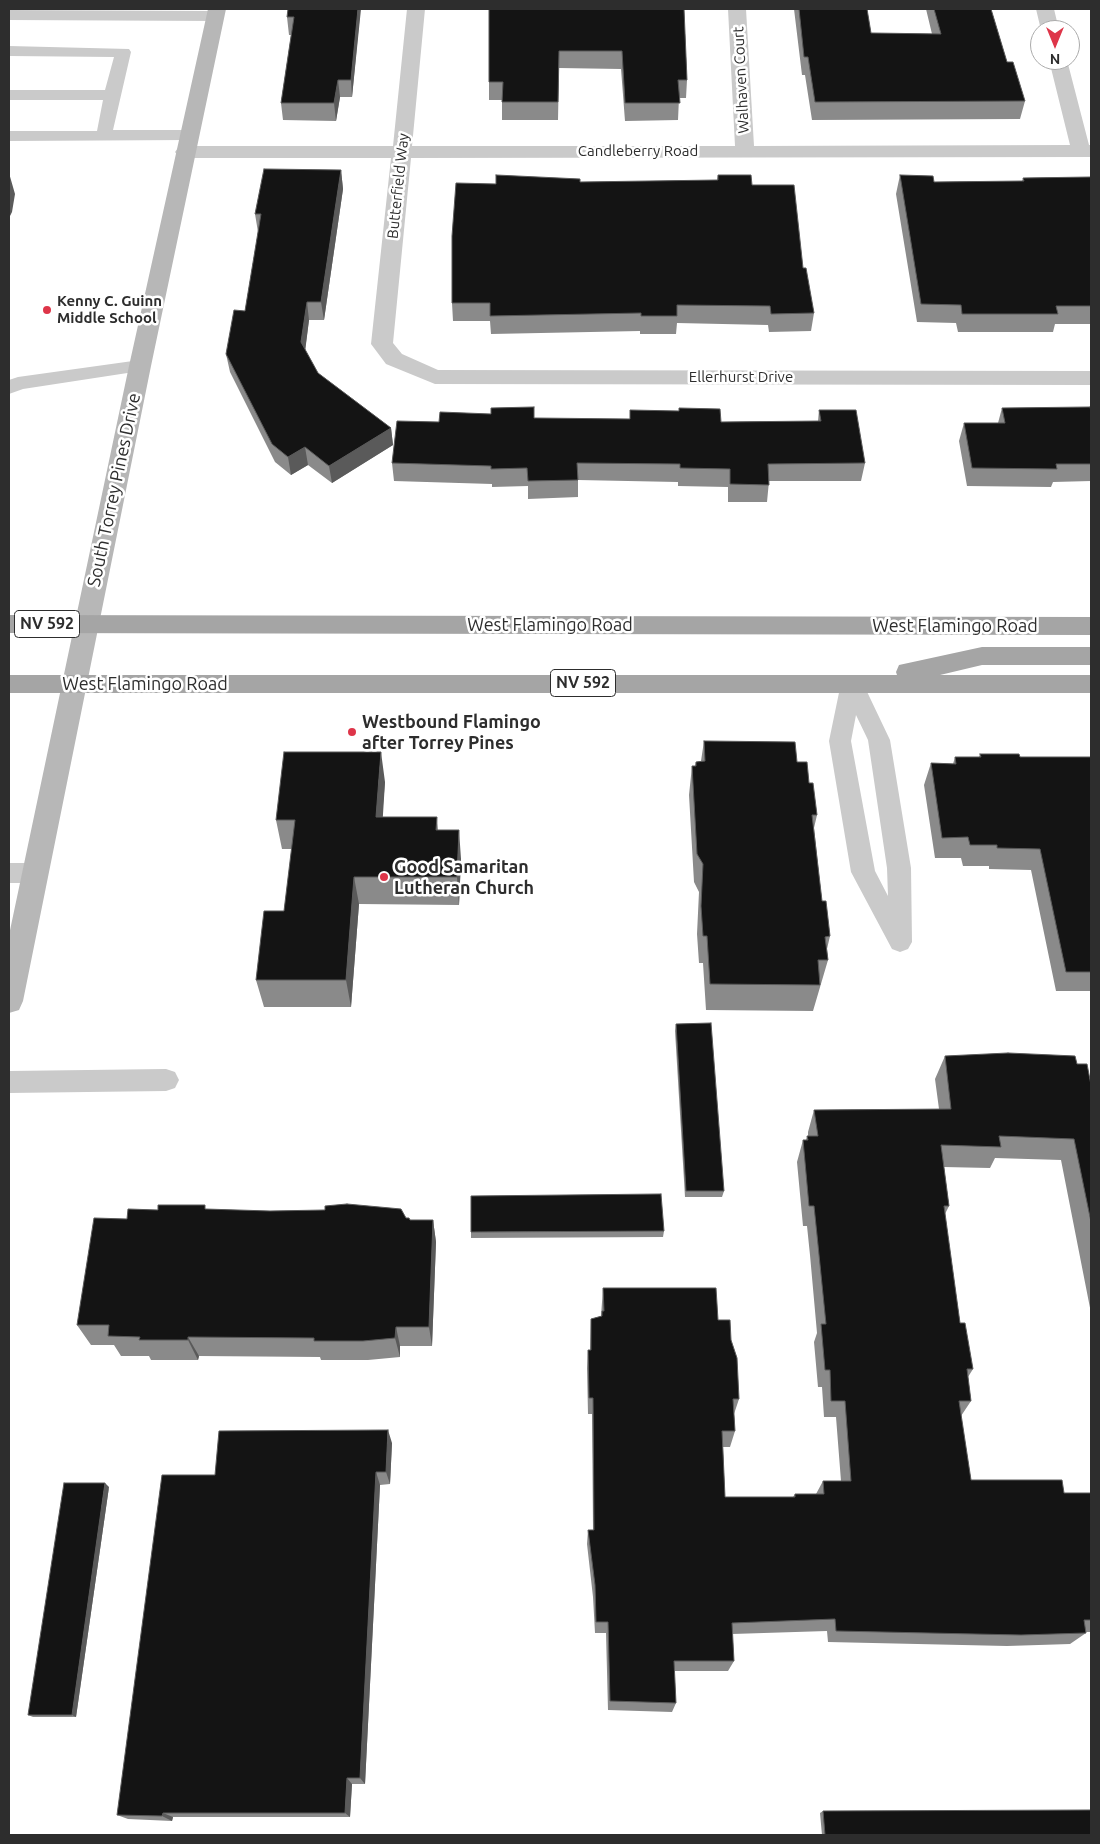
<!DOCTYPE html>
<style>
body{margin:0}
#map{position:relative;width:1100px;height:1844px;overflow:hidden;background:#fff;font-family:Ubuntu,sans-serif}
canvas{display:block}
.frame{position:absolute;inset:0;border:10px solid #2d2d2d;pointer-events:none}
.north{position:absolute;left:1030px;top:20px;width:50px;height:50px;box-sizing:border-box;background:#fff;border:1px solid #ababab;border-radius:50%;rotate:180deg;font-size:14px;font-weight:700;line-height:20px;text-align:center;color:#2d2d2d}
.north::after{content:'';display:block;margin:auto;width:18px;height:22px;background:#de3549;clip-path:polygon(50% 0,100% 100%,50% 72%,0 100%)}
</style>
<div id="map">
<canvas width="1100" height="1844"></canvas>
<div class="frame"></div>
<div class="north">N</div>
</div>
<script>
const g = document.querySelector('canvas').getContext('2d');
g.lineJoin = 'round';
const poly = rows => new Path2D(rows.map(r => 'M' + r).join(''));
function paint(path, color) { g.fillStyle = color; g.fill(path, 'evenodd'); }
function stroke(path, color, width, dash) { g.strokeStyle = color; g.lineWidth = width; g.lineCap = dash ? 'butt' : 'round'; g.setLineDash(dash || []); g.stroke(path); }
function write(font, color, halo, rows, align = 'center') {
  g.font = font + ' Ubuntu,sans-serif'; g.lineWidth = 5; g.setLineDash([]); g.textBaseline = 'middle'; g.strokeStyle = halo; g.fillStyle = color; for (const [text, x, y, turn = 0] of rows) {
    g.save(); g.translate(x, y); g.rotate((+turn || 0) * Math.PI / 180); g.textAlign = isNaN(turn) ? turn : align; if (halo) g.strokeText(text, 0, 0); g.fillText(text, 0, 0); g.restore();
  }
}
const lane = poly([
 [9,46,129,49,131,52,113,130,189,130,195,132,197,135,195,138,189,140,9,141,9,131,97,131,103,100,9,100,9,90,105,90,114,57,9,56,9,46],
 [140,360,147,362,149,366,147,370,23,389,9,394,9,380,18,377,140,360],
 [852,675,860,677,890,740,911,868,912,942,908,949,900,952,892,949,851,872,829,741,841,683,844,677,852,675],
 [856,715,868,740,887,868,888,896,875,871,851,741,856,715],
 [9,863,35,863,43,866,47,873,43,880,35,883,9,883,9,863],
 [166,1069,175,1072,179,1080,175,1088,166,1091,9,1093,9,1071,166,1069]
]);
const street = poly([
 [407,9,425,9,412,146,735,146,728,9,746,9,754,146,1070,145,1049,60,1067,60,1089,145,1091,145,1091,157,411,158,393,343,402,354,438,370,1091,371,1091,385,435,384,386,364,371,344,391,158,185,158,178,156,175,152,178,148,185,146,393,146,407,9],
 [1036,9,1054,9,1059,30,1041,30,1036,9],
 [9,10,215,11,221,12,224,16,221,20,215,21,9,20,9,10]
]);
const secondary = poly([
 [208,9,226,9,151,366,23,1001,19,1010,9,1013,9,935,129,366,208,9]
]);
const primary = poly([
 [9,615,1091,617,1091,635,9,633,9,615],
 [982,647,1091,647,1091,665,982,665,940,675,1091,675,1091,693,9,693,9,675,897,675,896,672,899,665,982,647]
]);
const wall = poly([
 [489,9,684,9,687,80,686,98,679,98,678,120,625,121,621,69,559,68,558,120,502,120,502,100,489,100],
 [794,9,867,9,871,33,932,34,926,9,991,9,1007,62,1025,101,1020,119,812,120,805,75,802,75],
 [360,14,352,97,340,97,336,121,283,120,281,103,291,35,289,35,287,17],
 [341,170,343,189,324,320,309,320,305,350,318,373,391,428,393,445,332,483,308,465,291,475,275,462,230,372,226,354,245,311,258,232,255,214],
 [718,175,752,185,803,268,814,313,811,331,769,332,768,325,677,323,676,334,640,334,640,331,491,334,490,321,453,321,452,303,496,184,717,180],
 [900,175,934,182,1022,181,1023,178,1091,177,1091,324,1055,324,1053,332,958,332,956,323,917,322,896,194],
 [1002,408,1091,411,1091,481,1053,482,1051,487,967,486,959,441,964,423,998,423],
 [819,410,865,463,861,481,769,481,767,502,728,502,728,487,678,486,678,482,578,480,578,497,528,499,528,486,492,487,492,484,394,481,392,463,439,422,491,414,534,418,721,422,818,421],
 [704,741,797,762,809,783,817,815,814,828,822,901,830,936,827,949,828,960,813,1011,706,1010,703,963,699,963,697,934,699,892,694,882,689,795,692,766,695,766,696,762,701,761],
 [980,754,1020,757,1091,757,1091,991,1056,991,1031,870,989,869,989,866,963,866,961,858,935,858,924,785,931,763,953,764,955,757,979,757],
 [385,782,382,817,437,817,438,830,461,859,459,905,359,904,351,1007,264,1007,256,980,284,911,292,849,282,849,276,820],
 [676,1024,724,1191,722,1197,685,1197,675,1031],
 [945,1056,1077,1064,1091,1085,1091,1313,1061,1160,995,1158,990,1168,944,1167,949,1206,945,1214,960,1323,973,1369,968,1377,971,1401,961,1416,971,1480,1064,1493,1091,1493,1091,1632,1086,1632,1086,1633,1070,1644,1007,1646,828,1642,827,1631,732,1634,734,1661,728,1671,674,1671,676,1703,672,1712,608,1710,606,1633,595,1633,593,1597,587,1544,588,1530,593,1530,592,1414,588,1414,587,1368,588,1350,590,1350,591,1319,601,1316,603,1288,718,1320,731,1340,739,1399,734,1414,735,1431,730,1447,723,1447,725,1497,793,1497,795,1494,816,1494,823,1481,841,1481,836,1417,824,1417,822,1387,818,1387,814,1342,817,1333,810,1255,807,1226,803,1226,797,1162,803,1140,806,1140,807,1136,808,1136,808,1132,814,1110,939,1109,935,1079],
 [207,1209,406,1218,410,1220,433,1220,436,1242,432,1346,400,1346,400,1357,368,1360,321,1360,320,1357,199,1356,198,1360,151,1360,149,1356,121,1356,114,1345,91,1345,77,1325,127,1219,158,1210],
 [664,1231,663,1237,471,1238,471,1232],
 [392,1443,390,1484,380,1485,365,1784,352,1784,350,1817,173,1817,172,1821,128,1819,117,1815,215,1475],
 [109,1487,76,1717,33,1717,28,1715],
 [823,1811,1091,1835,822,1835,820,1813]
]);
const shadedWall = poly([
 [358,9,361,9,352,97,351,80],
 [338,80,340,97,336,121,334,103],
 [341,170,343,189,324,320,321,302],
 [9,173,15,194,12,212,9,218],
 [307,302,309,320,304,360,301,342],
 [391,428,393,445,332,483,329,466],
 [305,447,308,465,291,475,288,457],
 [381,752,385,782,381,846,376,817],
 [459,830,461,859,459,905,457,877],
 [354,877,359,904,351,1007,346,980],
 [433,1220,436,1242,432,1346,429,1327],
 [396,1327,400,1346,400,1357,395,1338],
 [188,1337,199,1356,198,1360,188,1340],
 [388,1430,392,1443,390,1484,386,1472],
 [376,1472,380,1485,365,1784,360,1778],
 [105,1483,109,1487,76,1717,72,1715],
 [347,1778,352,1784,350,1817,345,1813],
 [163,1813,173,1817,172,1821,162,1816]
]);
const building = poly([
 [288,9,358,9,351,80,338,80,334,103,281,103,294,17,287,17,288,9],
 [489,9,684,9,687,80,678,80,680,103,625,103,622,51,559,51,558,102,502,102,503,82,489,82,489,9],
 [799,9,867,9,871,33,941,34,934,9,991,9,1007,62,1013,62,1025,101,815,102,808,57,804,57,799,9],
 [264,169,341,170,321,302,307,302,301,342,318,373,391,428,329,466,305,447,288,457,272,444,226,354,234,310,245,311,261,214,255,214,264,169],
 [496,175,580,179,580,182,718,180,718,175,751,175,752,185,794,185,803,268,806,268,814,313,771,314,770,306,677,305,677,316,641,316,641,313,490,316,490,303,452,303,452,236,456,183,496,184,496,175],
 [900,175,933,176,934,182,1024,181,1023,178,1091,177,1091,306,1056,306,1058,314,962,314,961,305,921,304,900,175],
 [534,407,534,418,630,419,630,410,679,411,679,408,720,409,721,422,821,421,819,410,856,410,865,463,768,464,769,485,730,484,730,469,680,468,680,464,577,463,578,480,528,481,527,468,491,469,491,466,392,463,397,421,439,422,440,412,491,414,491,408,534,407],
 [1090,407,1091,411,1091,464,1056,464,1057,469,972,468,964,423,1005,423,1002,408,1090,407],
 [704,741,795,742,797,762,807,762,809,783,813,783,817,815,812,815,822,901,826,901,830,936,825,937,828,960,818,960,820,985,710,984,707,936,703,936,701,906,703,864,697,854,692,766,696,766,696,762,705,761,704,741],
 [284,752,381,752,376,817,437,817,436,830,459,830,457,877,354,877,346,980,256,980,264,911,284,911,295,820,276,820,284,752],
 [980,754,1019,754,1020,757,1091,757,1091,972,1066,972,1040,849,997,848,997,845,970,845,968,837,942,838,931,763,956,764,955,757,981,757,980,754],
 [711,1023,724,1191,686,1191,676,1024,711,1023],
 [1008,1053,1075,1056,1077,1064,1087,1064,1091,1085,1091,1222,1074,1139,999,1136,1001,1147,941,1145,949,1206,944,1206,960,1323,965,1323,973,1369,967,1369,971,1401,959,1401,971,1480,1062,1480,1064,1493,1091,1493,1091,1620,1084,1620,1086,1633,1021,1635,836,1631,835,1619,732,1623,734,1661,674,1661,676,1703,610,1701,608,1622,596,1622,595,1585,588,1530,594,1530,593,1398,589,1398,588,1350,591,1350,591,1319,602,1316,602,1311,604,1311,603,1288,716,1288,718,1320,730,1320,731,1340,737,1358,739,1399,733,1399,735,1431,722,1431,725,1497,795,1497,795,1494,824,1494,823,1481,851,1481,845,1401,831,1401,830,1370,825,1370,821,1324,826,1324,817,1235,814,1206,809,1206,803,1140,808,1140,807,1136,818,1136,814,1110,951,1109,945,1056,1008,1053],
 [661,1194,664,1231,471,1232,471,1196,661,1194],
 [347,1204,401,1209,406,1218,409,1218,410,1220,433,1220,429,1327,396,1327,395,1338,363,1341,314,1341,314,1338,188,1337,188,1340,139,1340,140,1337,108,1336,109,1325,77,1325,94,1218,127,1219,128,1209,158,1210,158,1205,205,1205,205,1209,270,1211,325,1210,325,1206,347,1204],
 [388,1430,386,1472,376,1472,360,1778,347,1778,345,1813,163,1813,162,1816,117,1815,162,1475,215,1475,219,1431,388,1430],
 [64,1483,105,1483,72,1715,28,1715,64,1483],
 [1091,1810,1091,1835,825,1835,823,1811,1091,1810]
]);
const markers = [
 [47,310,5,"#de3549"],
 [352,732,5,"#de3549"],
 [384,877,5,"#de3549"]
];
const farStreetnames = [
 ["Walhaven Court",741,80,-93],
 ["Candleberry Road",638,151],
 ["Butterfield Way",398,186,-84],
 ["Ellerhurst Drive",741,377]
];
const farPoinames = [
 ["Kenny C. Guinn",57,301],
 ["Middle School",57,318]
];
const shields = [
 [47,624,65],
 [583,683,65]
];
const shieldNames = [
 ["NV 592",47,624],
 ["NV 592",583,683]
];
const streetNames = [
 ["South Torrey Pines Drive",114,490,-78],
 ["West Flamingo Road",550,625],
 ["West Flamingo Road",955,626],
 ["West Flamingo Road",145,684]
];
const poiNames = [
 ["Westbound Flamingo",362,722],
 ["after Torrey Pines",362,743],
 ["Good Samaritan",394,867],
 ["Lutheran Church",394,888]
];
paint(lane, '#cacaca');
paint(street, '#cacaca');
paint(secondary, '#b7b7b7');
paint(primary, '#a5a5a5');
paint(wall, '#8a8a8a');
paint(shadedWall, '#5a5a5a');
paint(building, '#141414');
stroke(building, '#5a5a5a', 1);
for (const [x, y, r, color] of markers) { const dot = new Path2D(); dot.arc(x, y, r, 0, 2 * Math.PI); g.fillStyle = color; g.fill(dot); stroke(dot, '#fff', 2); }
write('15px', '#2d2d2d', '#fff', farStreetnames);
write('bold 15px', '#2d2d2d', '#fff', farPoinames, 'left');
for (const [x, y, w] of shields) { const box = new Path2D(); box.roundRect(x - w / 2, y - 13.5, w, 27, 4); g.fillStyle = '#fff'; g.fill(box); stroke(box, '#2d2d2d', 1); }
write('bold 16px', '#2d2d2d', null, shieldNames);
write('18px', '#2d2d2d', '#fff', streetNames);
write('bold 18px', '#2d2d2d', '#fff', poiNames, 'left');
</script>
